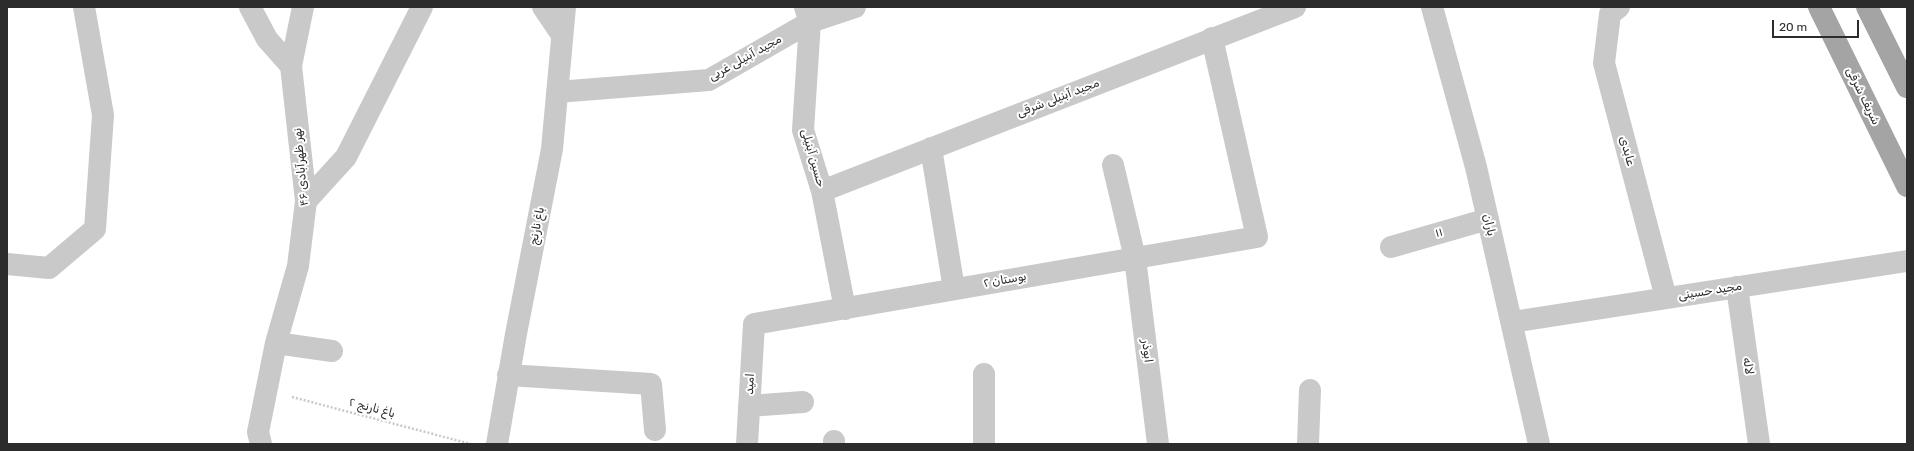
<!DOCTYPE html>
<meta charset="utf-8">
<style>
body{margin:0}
#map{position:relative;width:1914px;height:451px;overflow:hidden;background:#fff;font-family:Rubik,sans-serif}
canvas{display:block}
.frame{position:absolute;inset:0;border:8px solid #2c2c2c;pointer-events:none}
.scale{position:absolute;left:1772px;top:20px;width:87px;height:18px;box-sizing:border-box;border:2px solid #2c2c2c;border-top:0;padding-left:5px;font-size:12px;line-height:14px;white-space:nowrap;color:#2c2c2c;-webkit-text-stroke:3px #fff;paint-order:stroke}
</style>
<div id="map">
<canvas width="1914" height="451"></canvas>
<div class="frame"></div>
<div class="scale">20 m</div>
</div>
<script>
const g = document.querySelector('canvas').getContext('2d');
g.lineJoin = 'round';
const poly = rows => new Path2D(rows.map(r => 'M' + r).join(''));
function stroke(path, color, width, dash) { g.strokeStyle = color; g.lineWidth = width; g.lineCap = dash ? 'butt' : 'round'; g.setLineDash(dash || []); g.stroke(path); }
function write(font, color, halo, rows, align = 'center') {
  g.font = font + ' Rubik,"Noto Sans Arabic",sans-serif'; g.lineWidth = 4; g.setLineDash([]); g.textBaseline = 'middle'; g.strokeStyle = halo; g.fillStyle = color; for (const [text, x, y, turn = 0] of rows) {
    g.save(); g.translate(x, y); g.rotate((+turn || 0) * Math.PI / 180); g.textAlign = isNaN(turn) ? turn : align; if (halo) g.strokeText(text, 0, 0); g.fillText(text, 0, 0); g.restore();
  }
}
const path = poly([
 [292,397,471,444]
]);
const minor = poly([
 [250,7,267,39,291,66],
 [543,7,562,35],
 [805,7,810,22,803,130,822,191,845,309],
 [1432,7,1476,167,1539,444],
 [1619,7,1610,14,1604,63,1666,298],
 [557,92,709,80,810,22,855,7],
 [931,148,954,289],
 [1113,165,1135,258,1158,444],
 [822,191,1295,7],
 [306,201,346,157,422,7],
 [1391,247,1488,219],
 [7,264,49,268,95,229,103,115,84,7],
 [1737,287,1759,444],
 [1512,322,1907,261],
 [276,343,332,351],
 [984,374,984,444],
 [508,375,651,384,655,430],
 [749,406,803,402],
 [261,444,258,432,276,343,298,266,306,201,291,66,303,7],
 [497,444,516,334,552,149,565,7],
 [747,444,754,324,1257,237,1212,38],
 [834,444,834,441],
 [1308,444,1310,390]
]);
const major = poly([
 [1819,7,1907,186],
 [1867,7,1907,87]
]);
const streetNames = [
 ["مجید آبنیلی غربی",745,58,-29],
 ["شریف شرقی",1863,96,64],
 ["مجید آبنیلی شرقی",1058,98,-21],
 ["عابدی",1627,151,75],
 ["حسین آبنیلی",813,158,74],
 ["نهر ظهرآبادی ۴۶",301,167,-95],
 ["باران",1489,225,77],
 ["باغ نارنج",537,226,-79],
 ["۱۱",1439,233,-16],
 ["بوستان ۲",1005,280,-10],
 ["مجید حسینی",1710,291,-9],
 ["ابوذر",1147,351,83],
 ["لاله",1748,366,82],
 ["امید",750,384,-87],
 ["باغ نارنج ۲",372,408,15]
];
stroke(path, '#c9c9c9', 2.5, [2, 2]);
stroke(minor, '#c9c9c9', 22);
stroke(major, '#a4a4a4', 22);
write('12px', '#2c2c2c', '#fff', streetNames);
</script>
